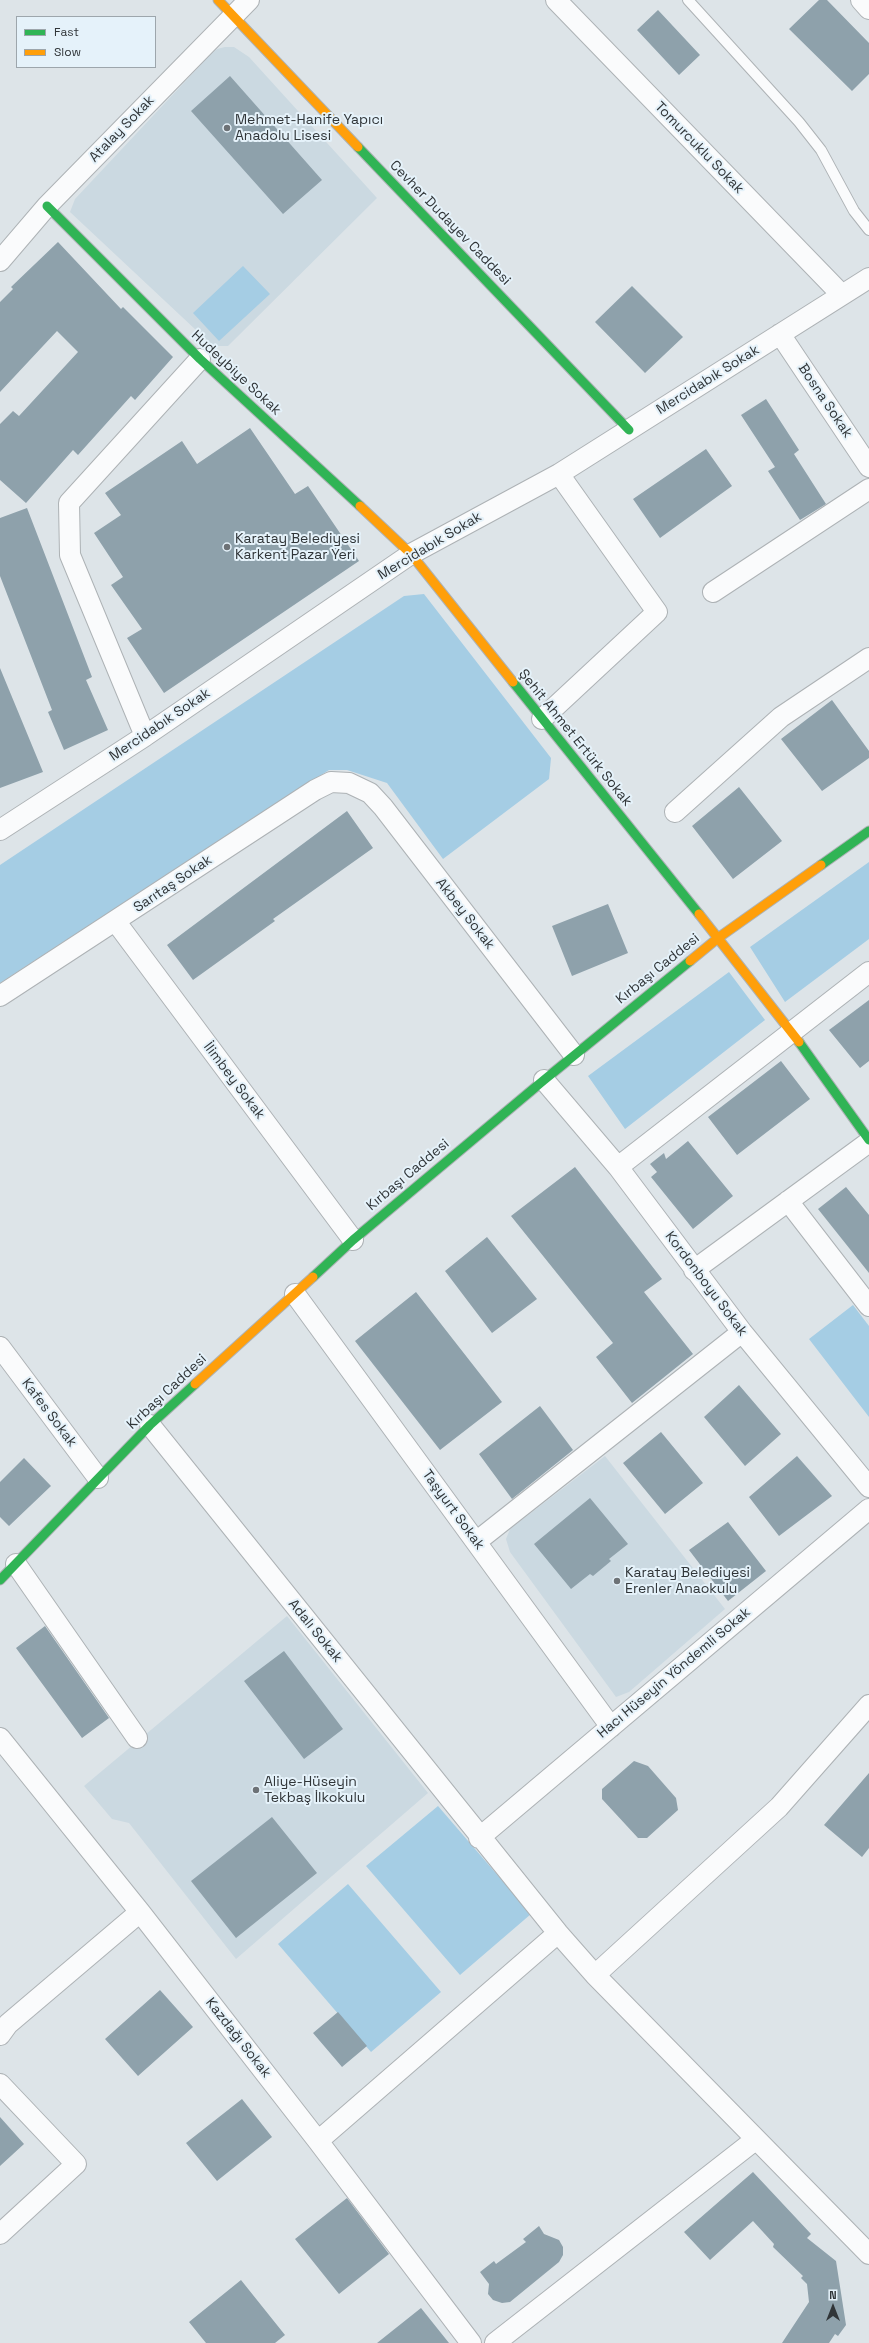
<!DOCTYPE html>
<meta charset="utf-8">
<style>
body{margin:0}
#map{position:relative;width:869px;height:2343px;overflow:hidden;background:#dde4e8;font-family:"Space Grotesk",sans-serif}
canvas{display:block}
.legend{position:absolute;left:16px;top:16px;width:140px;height:52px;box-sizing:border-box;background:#e5f2fa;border:1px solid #9da6ac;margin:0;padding:5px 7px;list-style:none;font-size:12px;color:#303538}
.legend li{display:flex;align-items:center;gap:8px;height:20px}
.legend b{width:20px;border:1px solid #9da6ac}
.north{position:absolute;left:813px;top:2287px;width:40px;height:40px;-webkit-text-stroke:3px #e5f2fa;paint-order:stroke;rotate:0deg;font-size:11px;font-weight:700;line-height:16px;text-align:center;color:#303538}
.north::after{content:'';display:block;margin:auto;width:14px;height:18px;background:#303538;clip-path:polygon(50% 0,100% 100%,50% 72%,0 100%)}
</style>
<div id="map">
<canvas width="869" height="2343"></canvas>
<ul class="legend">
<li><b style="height:5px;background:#30b455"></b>Fast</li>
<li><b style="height:5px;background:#ff9f0a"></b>Slow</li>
</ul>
<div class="north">N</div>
</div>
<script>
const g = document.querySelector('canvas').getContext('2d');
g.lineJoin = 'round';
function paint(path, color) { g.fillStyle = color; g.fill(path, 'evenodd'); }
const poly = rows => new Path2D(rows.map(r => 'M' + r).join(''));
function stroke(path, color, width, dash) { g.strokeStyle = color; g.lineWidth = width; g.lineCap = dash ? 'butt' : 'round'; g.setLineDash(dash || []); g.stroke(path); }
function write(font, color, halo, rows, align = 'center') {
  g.font = font + ' "Space Grotesk",sans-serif'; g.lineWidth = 4; g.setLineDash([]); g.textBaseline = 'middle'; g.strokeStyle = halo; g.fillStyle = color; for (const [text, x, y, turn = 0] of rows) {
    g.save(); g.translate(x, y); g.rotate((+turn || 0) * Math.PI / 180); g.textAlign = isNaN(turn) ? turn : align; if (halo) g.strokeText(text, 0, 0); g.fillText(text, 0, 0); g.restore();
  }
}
const built = poly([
 [225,47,234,47,249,57,377,198,228,346,213,346,70,212,75,199,210,55,217,49],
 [605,1456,725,1609,629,1692,616,1697,510,1552,506,1539,510,1529],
 [287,1616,428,1793,236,1959,129,1823,112,1819,84,1786]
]);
const green = poly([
 [243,266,270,294,219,341,193,313],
 [424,594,551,758,549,779,443,859,387,783,347,770,329,770,0,983,0,865,404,596],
 [869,862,869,939,785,1002,750,947],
 [729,972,765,1020,625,1129,588,1076],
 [853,1305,869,1326,869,1417,809,1339],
 [438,1806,531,1914,460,1975,366,1866],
 [348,1884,441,1992,371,2052,278,1944]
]);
const building = poly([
 [819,0,827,0,869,43,869,74,852,91,789,29],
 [658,10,700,55,679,75,637,30],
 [230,76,322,180,283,214,191,111],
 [58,242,121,309,123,307,173,357,135,400,131,396,78,455,73,450,26,503,0,480,0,424,13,411,19,416,78,352,57,331,0,392,0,302,13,289,11,287],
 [632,286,683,337,645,373,595,322],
 [766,399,799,450,794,454,826,504,800,520,768,471,775,467,741,415],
 [250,428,295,494,308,486,359,561,164,693,127,638,142,629,111,585,123,577,94,533,121,515,105,493,182,441,197,464],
 [706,449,732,486,660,538,633,499],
 [27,508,92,677,86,680,108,730,64,750,48,712,52,710,0,576,0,518],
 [0,668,43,772,0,788],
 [832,700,869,751,869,758,822,791,781,739],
 [739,787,782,841,733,879,692,826],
 [347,811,373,848,273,919,275,921,193,980,167,945],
 [608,904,628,953,572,976,552,926],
 [869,1000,869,1061,860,1068,829,1030],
 [781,1061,810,1099,737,1155,708,1117],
 [688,1141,733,1196,693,1229,651,1177,657,1172,650,1164,664,1153,666,1159],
 [575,1167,662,1279,644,1292,693,1354,632,1403,596,1357,613,1343,511,1216],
 [846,1187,869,1215,869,1273,818,1209],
 [487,1237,537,1299,492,1333,445,1271],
 [416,1292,502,1402,440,1450,355,1341],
 [739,1385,781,1434,745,1466,704,1417],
 [540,1406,573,1450,512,1499,479,1454],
 [661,1432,703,1483,665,1514,623,1463],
 [797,1456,832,1496,779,1536,749,1497],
 [24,1458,51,1486,9,1526,0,1517,0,1482],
 [590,1498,628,1544,609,1559,611,1561,593,1576,590,1574,571,1589,534,1544],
 [728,1522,766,1571,728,1601,689,1550],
 [45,1626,109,1718,82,1738,16,1648],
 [284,1651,343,1729,304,1759,244,1681],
 [634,1761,648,1766,676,1798,678,1810,647,1838,638,1838,602,1799,602,1789],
 [869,1773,869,1848,862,1857,824,1825],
 [272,1817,317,1873,236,1938,191,1881],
 [160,1990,193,2027,138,2076,105,2039],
 [338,2012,367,2046,342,2067,313,2033],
 [242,2099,272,2137,217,2181,186,2143],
 [0,2117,24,2144,0,2166],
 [753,2172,811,2234,807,2238,836,2261,846,2325,838,2336,835,2334,829,2343,782,2343,809,2302,807,2284,801,2278,803,2276,773,2247,774,2244,753,2221,710,2260,684,2232],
 [347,2198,389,2254,339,2294,295,2239],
 [539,2226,544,2234,559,2240,563,2247,563,2255,559,2262,510,2302,502,2303,493,2300,488,2294,489,2284,480,2272,494,2261,496,2264,526,2242,523,2239],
 [241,2280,285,2335,275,2343,206,2343,189,2322],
 [421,2308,449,2343,377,2343]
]);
const lane = poly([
 [688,0,799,122,821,150,854,211,869,230]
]);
const street = poly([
 [556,0,842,295],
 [861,0,869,9],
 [0,261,47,206,249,0],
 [780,334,869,467],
 [713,592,869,489],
 [542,719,657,612,559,474],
 [145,736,70,555,69,503,200,359],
 [675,812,781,717,869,658],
 [0,830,145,736,411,554,559,474,869,278],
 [116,922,353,1240],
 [0,996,315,790,331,782,349,783,370,793,383,807,574,1055],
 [544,1080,618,1167,742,1332,869,1487],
 [618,1167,869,972],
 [788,1201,869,1306],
 [694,1270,869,1142],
 [295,1294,611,1727],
 [0,1347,98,1478],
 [150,1425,558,1933,595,1975,869,2254],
 [476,1542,742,1332],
 [16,1564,137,1738],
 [0,1738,140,1912,318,2141,471,2343],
 [479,1838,869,1509],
 [595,1975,779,1807,869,1705],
 [0,2035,8,2024,140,1912],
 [0,2084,76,2164,0,2234],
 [318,2141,558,1933],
 [495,2343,755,2140]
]);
const fast = poly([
 [358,147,629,430],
 [47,206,200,359,360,506],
 [513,682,699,914],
 [821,865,869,831],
 [799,1042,869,1140],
 [313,1277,353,1240,544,1080,690,961],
 [0,1580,150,1425,195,1384]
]);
const slow = poly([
 [218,0,358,147],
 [360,506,411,554,513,682],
 [699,914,799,1042],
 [690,961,718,938,821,865],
 [195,1384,313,1277]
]);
const markers = [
 [227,128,4,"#6d7276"],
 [227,547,4,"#6d7276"],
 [617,1581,4,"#6d7276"],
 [256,1790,4,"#6d7276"]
];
const poiNames = [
 ["Mehmet-Hanife Yapıcı",235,120],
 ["Anadolu Lisesi",235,136],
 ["Karatay Belediyesi",235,539],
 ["Karkent Pazar Yeri",235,555],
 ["Karatay Belediyesi",625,1573],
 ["Erenler Anaokulu",625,1589],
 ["Aliye-Hüseyin",264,1782],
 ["Tekbaş İlkokulu",264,1798]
];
const streetNames = [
 ["Atalay Sokak",122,129,-46],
 ["Tomurcuklu Sokak",699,148,46],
 ["Cevher Dudayev Caddesi",450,223,46],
 ["Hudeybiye Sokak",236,373,43],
 ["Mercidabık Sokak",708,380,-32],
 ["Bosna Sokak",825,401,56],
 ["Mercidabık Sokak",430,546,-31],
 ["Mercidabık Sokak",160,725,-34],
 ["Şehit Ahmet Ertürk Sokak",575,738,51],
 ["Sarıtaş Sokak",173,884,-34],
 ["Akbey Sokak",465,914,52],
 ["Kırbaşı Caddesi",658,969,-39],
 ["İlimbey Sokak",234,1081,53],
 ["Kırbaşı Caddesi",408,1175,-40],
 ["Kordonboyu Sokak",706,1284,53],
 ["Kırbaşı Caddesi",167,1392,-43],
 ["Kafes Sokak",49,1413,53],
 ["Taşyurt Sokak",453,1510,54],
 ["Adalı Sokak",315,1631,51],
 ["Hacı Hüseyin Yöndemli Sokak",674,1673,-40],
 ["Kazdağı Sokak",238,2038,52]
];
paint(built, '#cbd9e1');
paint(green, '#a5cde4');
paint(building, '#8ea1ab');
stroke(lane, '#adb2b5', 12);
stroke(street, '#adb2b5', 22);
stroke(fast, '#adb2b5', 11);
stroke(slow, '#adb2b5', 11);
stroke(lane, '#fafbfc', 10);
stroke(street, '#fafbfc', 20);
stroke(fast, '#30b455', 9);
stroke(slow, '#ff9f0a', 9);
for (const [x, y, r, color] of markers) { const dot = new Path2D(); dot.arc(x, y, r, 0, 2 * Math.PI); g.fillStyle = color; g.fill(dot); stroke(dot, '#e5f2fa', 1.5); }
write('14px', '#303538', '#e5f2fa', poiNames, 'left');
write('14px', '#303538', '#e5f2fa', streetNames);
</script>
